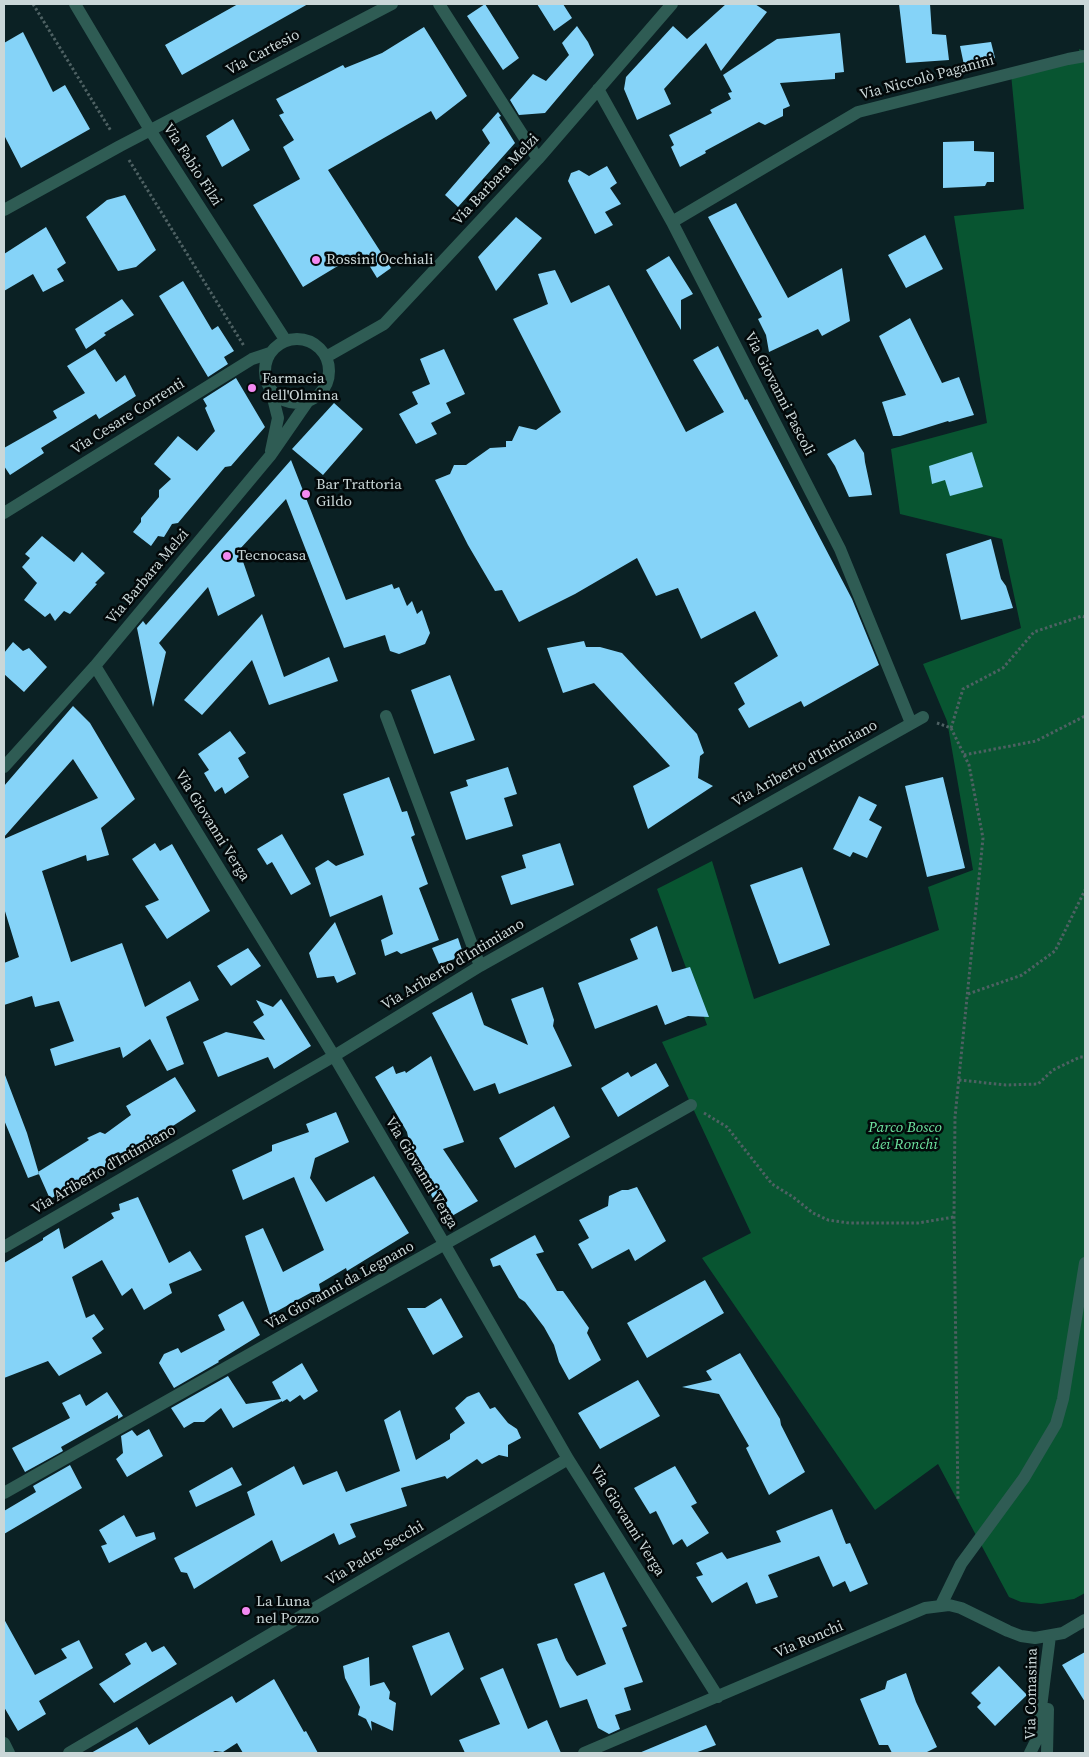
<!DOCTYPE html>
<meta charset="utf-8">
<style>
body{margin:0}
#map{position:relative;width:1089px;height:1757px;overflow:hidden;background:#0b2124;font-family:"Source Serif 4",serif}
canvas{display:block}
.frame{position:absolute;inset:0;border:5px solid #cad7d8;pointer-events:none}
</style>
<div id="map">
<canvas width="1089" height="1757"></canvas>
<div class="frame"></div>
</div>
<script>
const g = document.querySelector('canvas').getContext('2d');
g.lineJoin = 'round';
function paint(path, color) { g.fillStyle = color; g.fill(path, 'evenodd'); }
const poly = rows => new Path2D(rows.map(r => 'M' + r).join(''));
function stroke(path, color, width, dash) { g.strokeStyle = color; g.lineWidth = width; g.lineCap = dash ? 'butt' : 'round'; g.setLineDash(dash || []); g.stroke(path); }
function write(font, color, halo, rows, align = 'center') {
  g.font = font + ' "Source Serif 4",serif'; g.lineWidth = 5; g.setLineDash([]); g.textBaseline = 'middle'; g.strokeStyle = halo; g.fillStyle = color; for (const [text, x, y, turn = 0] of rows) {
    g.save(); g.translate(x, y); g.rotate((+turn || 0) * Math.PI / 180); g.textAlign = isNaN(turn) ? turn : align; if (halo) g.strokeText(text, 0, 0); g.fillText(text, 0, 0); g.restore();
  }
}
const forest = poly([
 [1079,49,1085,51,1085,1593,1074,1599,1041,1604,1021,1602,1009,1597,938,1464,875,1510,702,1258,751,1233,662,1042,707,1025,657,889,712,861,754,999,939,930,928,887,973,870,947,721,923,664,1021,628,1002,539,900,514,891,449,987,423,954,216,1024,209,1011,74,1080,55]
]);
const building = poly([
 [238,4,308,4,182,75,165,45],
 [485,4,519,58,503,70,467,16],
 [537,4,563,4,572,18,554,31],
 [726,4,755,4,767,12,721,71,706,43,664,89,671,104,637,120,624,89,626,77,673,26,687,39],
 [899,4,930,4,932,34,946,35,949,60,906,63],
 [577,26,588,42,594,55,545,113,519,115,510,100,533,74,546,81,569,55,562,43],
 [424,27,467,96,436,120,431,111,328,170,391,268,377,278,361,252,303,287,253,205,300,179,283,147,294,140,279,115,284,113,276,99,343,65,345,68,382,53],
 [23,32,53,92,65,85,90,129,21,168,4,135,4,43],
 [840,33,844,72,835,73,835,79,780,83,790,106,783,109,783,116,765,125,759,122,705,151,706,153,680,167,671,147,674,145,669,135,712,113,710,110,731,99,728,93,732,92,723,75,777,39],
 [991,42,995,58,964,65,960,46],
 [498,112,501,116,499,117,515,143,458,207,445,195,490,143,482,130],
 [233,119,250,150,222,167,206,136],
 [974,141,974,151,994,152,994,182,987,182,985,186,943,188,943,142],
 [607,166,617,183,610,188,621,204,605,212,613,225,595,234,568,181,571,173,579,170,589,176],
 [125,195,156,250,136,267,118,271,86,217,107,200],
 [736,203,788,298,842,268,850,321,822,336,818,329,769,352,766,335,758,319,762,317,708,217],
 [516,217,542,238,496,291,478,257],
 [46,227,66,263,57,269,64,281,43,292,33,274,4,291,4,254],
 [925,235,943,269,906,288,888,255],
 [669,256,693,294,681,300,681,330,646,270],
 [555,270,571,303,609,285,686,432,724,412,693,360,718,346,745,400,747,399,852,599,879,665,804,707,801,701,749,728,738,709,745,704,734,683,778,656,755,611,701,639,678,588,656,596,637,558,575,594,519,622,502,590,495,591,468,545,435,480,450,474,454,465,466,465,490,448,506,447,506,441,512,441,519,426,536,430,561,412,513,319,548,304,538,274],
 [183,281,212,330,218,326,234,351,224,357,228,364,208,377,159,296],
 [122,299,134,315,104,333,106,335,86,349,75,329],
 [910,318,942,383,959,377,974,415,949,422,948,421,900,436,893,436,882,402,906,395,879,336],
 [95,349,116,382,125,375,136,396,99,419,96,414,41,448,44,453,10,475,4,466,4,448,57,418,53,411,85,393,67,366],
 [444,349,465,394,446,403,451,413,431,423,437,434,416,444,399,414,418,404,412,392,430,384,420,359],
 [236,378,265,427,231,466,225,467,178,523,172,524,164,537,158,536,151,546,133,532,141,522,141,518,159,497,159,490,171,479,154,464,178,436,197,451,215,431,205,408,207,406,203,399],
 [334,403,363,429,323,475,292,449],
 [855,439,864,453,865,462,872,495,849,497,835,466,827,454],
 [972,452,983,487,950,496,945,480,932,484,929,466],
 [291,460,346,600,392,584,394,589,399,587,407,606,412,601,417,614,422,610,430,633,425,644,399,654,390,651,385,635,344,648,286,499,239,550,255,596,218,616,208,587,159,643,166,652,153,707,137,628,143,621,146,625],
 [42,536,74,562,82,552,105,573,95,583,97,584,70,614,64,611,55,621,50,613,45,617,24,600,37,583,22,567,30,558,25,554],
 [991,539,1001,579,1006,586,1013,608,961,620,946,554],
 [262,614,284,677,329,657,338,681,269,705,252,660,202,715,184,700],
 [584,641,586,647,600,647,622,653,697,734,704,753,700,756,698,778,713,786,648,829,633,786,670,766,594,683,563,693,547,648],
 [13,642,23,651,29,648,47,667,24,692,4,674,4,653],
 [450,675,475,740,434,754,411,690],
 [73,706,90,723,135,799,101,828,109,855,87,861,86,855,42,871,71,962,122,943,145,1007,190,981,199,1000,166,1017,184,1064,167,1071,150,1039,123,1058,120,1047,55,1066,50,1049,74,1041,59,1001,35,1007,32,996,4,1005,4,963,19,957,4,908,4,839,98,798,73,759,4,837,4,786],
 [230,731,246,753,238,758,249,777,225,794,222,787,215,792,204,773,209,770,198,754],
 [508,767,517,794,504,798,513,826,466,840,450,792,468,786,466,780],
 [389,777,402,812,407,811,415,835,411,837,428,884,419,888,439,940,401,954,397,951,385,956,381,940,393,934,382,895,330,917,315,868,328,860,336,866,364,855,343,794],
 [943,777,965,868,927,877,905,786],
 [859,796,877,805,869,820,882,827,867,858,853,852,850,857,833,849],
 [282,834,311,884,291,895,272,862,267,865,257,849],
 [155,843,160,851,172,844,210,911,167,939,145,906,159,900,132,859],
 [560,843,574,885,511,905,501,876,526,868,522,855],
 [802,867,830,945,779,964,750,885],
 [335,922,356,974,337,983,334,976,317,978,309,953],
 [657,926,672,972,690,967,709,1017,688,1016,665,1025,657,1005,595,1029,578,983,638,959,630,939],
 [458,938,464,956,439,964,432,948],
 [248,948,261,966,231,986,217,966],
 [543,987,554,1020,553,1026,572,1066,499,1094,495,1083,474,1091,432,1013,472,992,484,1025,528,1045,511,999],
 [281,999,311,1046,274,1069,268,1057,218,1077,203,1042,226,1032,265,1040,253,1022,264,1015,256,1000,273,1007],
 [431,1056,464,1142,443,1149,478,1201,445,1220,414,1164,407,1132,375,1077,393,1066,396,1074,405,1071,406,1073],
 [656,1063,669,1086,618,1117,601,1088,628,1072,631,1077],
 [5,1075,27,1133,39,1174,28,1178,4,1120,4,1076],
 [175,1077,196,1111,142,1146,50,1199,38,1172,89,1140,87,1138,100,1132,105,1134,131,1115,126,1106],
 [554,1106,570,1137,515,1168,499,1138],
 [336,1112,349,1142,315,1158,310,1178,326,1202,374,1176,409,1233,347,1271,346,1268,319,1284,321,1292,312,1292,270,1315,245,1236,263,1228,283,1272,324,1250,294,1177,243,1200,232,1170,272,1151,272,1145,309,1132,306,1124],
 [637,1187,666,1241,635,1261,629,1249,592,1269,578,1244,589,1238,579,1220,608,1206,609,1196,622,1190,628,1190],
 [138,1197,169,1263,190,1251,202,1270,169,1284,172,1293,144,1310,132,1288,122,1296,102,1260,72,1277,86,1318,94,1314,104,1329,92,1338,102,1353,59,1376,48,1361,4,1378,4,1263,43,1240,43,1238,59,1228,64,1249,114,1218,111,1213,120,1210,119,1204],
 [535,1235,544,1252,536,1254,557,1291,563,1291,589,1328,587,1333,601,1360,569,1380,559,1362,554,1345,544,1327,525,1302,519,1298,500,1265,493,1267,490,1259],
 [705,1280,724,1313,647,1358,627,1323],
 [441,1298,463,1337,433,1355,407,1308,425,1308],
 [243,1301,260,1335,218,1361,219,1362,174,1388,159,1363,164,1354,178,1348,181,1353,225,1330,218,1315],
 [740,1353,780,1419,781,1425,805,1472,769,1495,746,1448,749,1446,719,1394,682,1387,712,1380,706,1371],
 [302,1363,318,1391,304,1400,300,1395,290,1402,287,1399,282,1402,282,1401,233,1428,221,1408,204,1422,194,1422,184,1428,171,1408,228,1376,246,1404,281,1399,272,1382],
 [638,1380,660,1416,600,1449,578,1413],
 [107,1392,123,1416,118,1419,118,1415,61,1447,63,1451,25,1472,12,1448,70,1418,62,1403,80,1394,86,1406],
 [479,1392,490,1409,495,1407,508,1423,517,1429,521,1438,508,1445,508,1457,499,1455,482,1464,477,1459,447,1479,445,1476,401,1488,407,1506,350,1524,356,1537,339,1545,334,1533,281,1562,272,1540,194,1589,187,1573,181,1572,174,1558,255,1515,247,1492,294,1466,303,1485,337,1471,346,1492,400,1471,384,1420,400,1410,416,1460,450,1439,450,1434,465,1423,455,1408,467,1397],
 [149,1429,163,1456,127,1477,116,1459,123,1453,121,1436,132,1430,137,1436],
 [70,1465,82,1488,4,1534,4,1511,36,1492,33,1486],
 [675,1466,697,1503,691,1506,709,1533,687,1547,682,1539,673,1545,656,1511,650,1514,634,1488],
 [232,1467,242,1485,196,1507,189,1491],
 [832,1509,846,1544,850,1543,868,1584,850,1592,845,1581,833,1587,819,1556,768,1575,778,1597,756,1604,747,1582,712,1603,696,1577,703,1575,696,1563,722,1552,727,1559,781,1542,776,1531],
 [124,1515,136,1537,154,1532,156,1539,109,1563,101,1546,107,1544,99,1530],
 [604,1572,627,1626,622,1628,643,1682,624,1688,631,1710,615,1715,620,1729,609,1734,598,1728,587,1699,560,1708,537,1644,557,1638,566,1660,577,1676,606,1664,574,1584],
 [4,1619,35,1675,67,1658,61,1649,79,1640,93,1668,39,1701,46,1714,18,1731,4,1707],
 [449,1632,464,1669,431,1696,412,1646],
 [146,1642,152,1652,164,1646,177,1664,114,1703,99,1684,131,1664,125,1654],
 [1085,1652,1085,1702,1062,1665],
 [369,1657,370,1686,384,1682,390,1692,389,1699,396,1703,393,1731,371,1721,372,1731,366,1719,358,1715,360,1707,345,1678,343,1666],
 [999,1666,1027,1695,995,1726,977,1707,981,1703,971,1693],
 [503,1668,528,1729,547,1720,561,1753,465,1753,459,1740,500,1724,480,1678],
 [906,1673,916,1702,937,1747,925,1753,892,1753,888,1745,879,1745,860,1699,885,1689,887,1681],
 [274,1679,304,1732,306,1731,318,1753,243,1753,237,1743,223,1752,215,1751,211,1753,91,1753,137,1727,149,1745,232,1696,236,1703],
 [706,1725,716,1745,695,1753,639,1753]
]);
const path = poly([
 [33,4,111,131],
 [129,160,244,346],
 [937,723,951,728,969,765,983,838,955,1117,954,1217,958,1500],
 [951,728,963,689,1003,668,1034,632,1082,616,1085,617],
 [964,755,1036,741,1085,716],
 [968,994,1022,975,1055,951,1085,890],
 [959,1080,1006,1085,1038,1084,1053,1070,1080,1057,1085,1057],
 [704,1113,727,1127,772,1184,793,1197,813,1213,828,1220,849,1223,918,1223,954,1217]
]);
const minor = poly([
 [75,4,150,130,286,341],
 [439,4,538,159],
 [598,89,672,222,840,549,911,723],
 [4,210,120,146,392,4],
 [672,222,858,112,1068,59,1085,56],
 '265 371a32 32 0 1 1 64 0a32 32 0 1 1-64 0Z',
 [326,357,384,324,538,159,672,4],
 [271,390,278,418,271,451],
 [4,513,252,359,270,353],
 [95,666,334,1056,445,1245,568,1459,718,1697],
 [386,716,480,966],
 [4,767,95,666,270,456,308,401],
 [4,1247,334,1056,480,966,923,717],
 [4,1493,691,1105],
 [941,1605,961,1564,1024,1478,1056,1424,1063,1399,1085,1263],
 [4,1743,9,1753],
 [69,1753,568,1459],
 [584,1753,925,1608,949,1605,961,1608,1008,1631,1021,1636,1035,1638,1063,1633,1085,1620],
 [1030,1753,1037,1739,1050,1636],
 [1047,1753,1048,1709]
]);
const markers = [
 [316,260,5,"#f389f1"],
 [252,388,5,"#f389f1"],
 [306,494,5,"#f389f1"],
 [227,556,5,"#f389f1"],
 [246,1611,5,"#f389f1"]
];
const streetNames = [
 ["Via Cartesio",263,53,-28],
 ["Via Niccolò Paganini",927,78,-15],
 ["Via Fabio Filzi",192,165,57],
 ["Via Barbara Melzi",496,180,-47],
 ["Via Giovanni Pascoli",779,394,63],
 ["Via Cesare Correnti",128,417,-32],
 ["Via Barbara Melzi",148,577,-50],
 ["Via Ariberto d'Intimiano",805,764,-29],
 ["Via Giovanni Verga",212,826,58],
 ["Via Ariberto d'Intimiano",453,965,-31],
 ["Via Ariberto d'Intimiano",104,1170,-30],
 ["Via Giovanni Verga",421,1173,59],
 ["Via Giovanni da Legnano",340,1286,-29],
 ["Via Giovanni Verga",627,1521,58],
 ["Via Padre Secchi",375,1554,-31],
 ["Via Ronchi",809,1640,-23],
 ["Via Comasina",1032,1694,-89]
];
const poiNames = [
 ["Rossini Occhiali",326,260],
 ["Farmacia",262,379],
 ["dell'Olmina",262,396],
 ["Bar Trattoria",316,485],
 ["Gildo",316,502],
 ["Tecnocasa",237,556],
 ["La Luna",256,1602],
 ["nel Pozzo",256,1619]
];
const parkNames = [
 ["Parco Bosco",905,1128],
 ["dei Ronchi",905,1145]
];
paint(forest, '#085531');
paint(building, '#85d3f8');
stroke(path, '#4e6163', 3, [2.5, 2.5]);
stroke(minor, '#2f5c54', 12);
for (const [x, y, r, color] of markers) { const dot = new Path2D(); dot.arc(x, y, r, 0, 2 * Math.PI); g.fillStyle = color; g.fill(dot); stroke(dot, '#03090a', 2); }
write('15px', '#cad7d8', '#03090a', streetNames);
write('15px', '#cad7d8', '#03090a', poiNames, 'left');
write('italic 15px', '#6ee5a1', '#03090a', parkNames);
</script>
